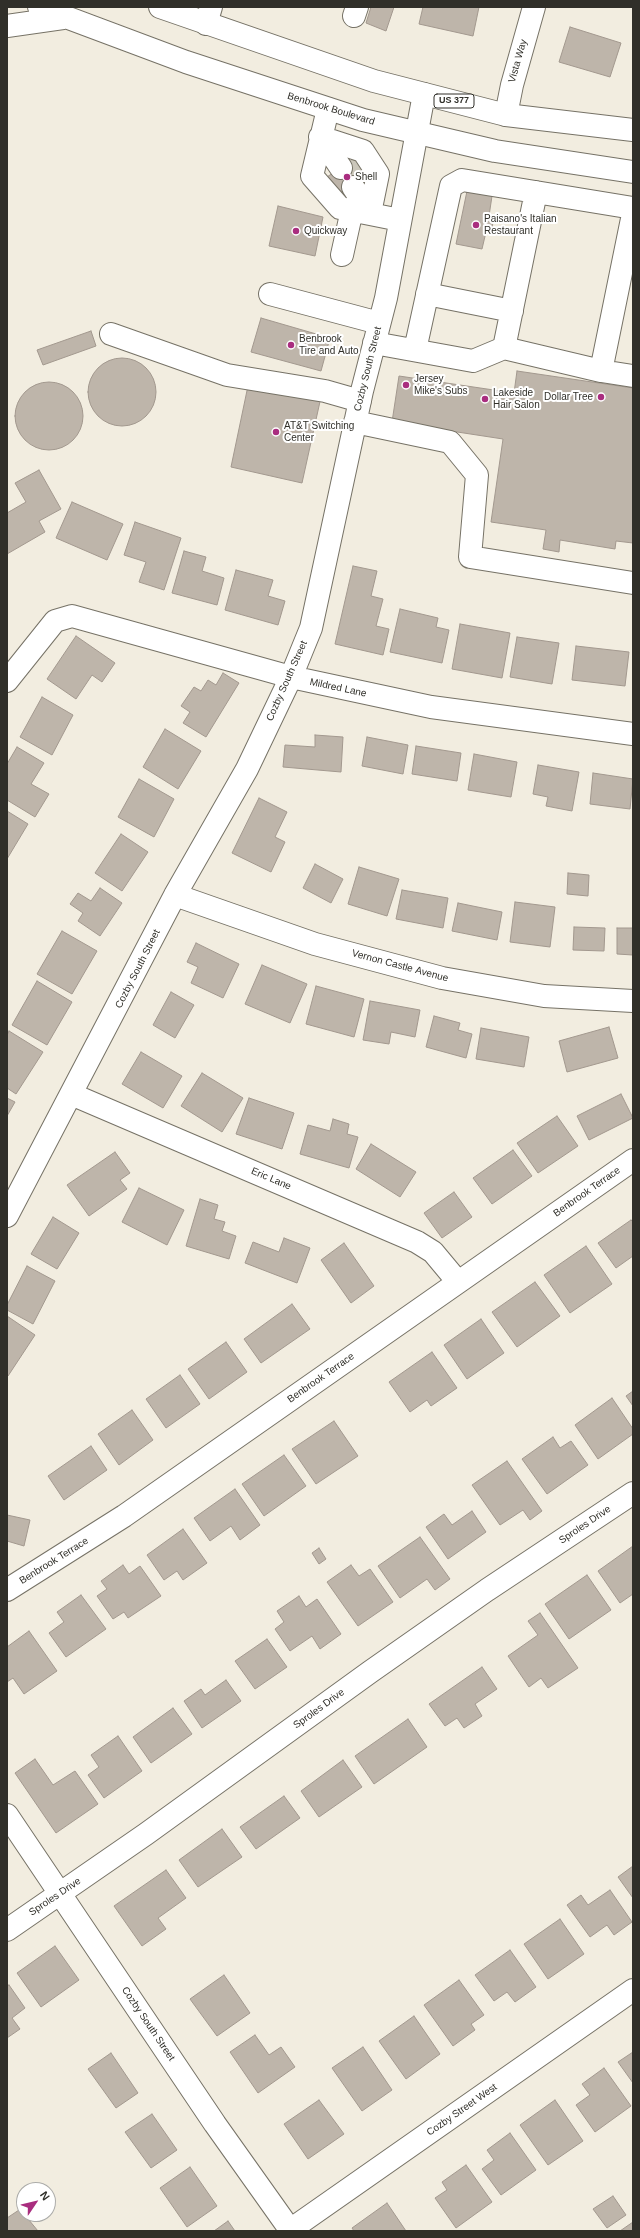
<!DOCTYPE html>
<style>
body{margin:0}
#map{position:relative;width:640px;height:2238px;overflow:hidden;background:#f2ede0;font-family:Arial,sans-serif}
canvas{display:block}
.frame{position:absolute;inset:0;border:8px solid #302f29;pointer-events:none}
.north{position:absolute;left:16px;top:2182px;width:40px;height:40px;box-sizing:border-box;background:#fff;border:1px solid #acaca9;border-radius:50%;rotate:55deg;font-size:11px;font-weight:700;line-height:16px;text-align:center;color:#302f29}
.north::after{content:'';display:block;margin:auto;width:14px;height:18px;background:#a92d7f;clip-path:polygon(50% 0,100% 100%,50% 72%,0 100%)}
</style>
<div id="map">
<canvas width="640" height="2238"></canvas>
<div class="frame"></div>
<div class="north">N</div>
</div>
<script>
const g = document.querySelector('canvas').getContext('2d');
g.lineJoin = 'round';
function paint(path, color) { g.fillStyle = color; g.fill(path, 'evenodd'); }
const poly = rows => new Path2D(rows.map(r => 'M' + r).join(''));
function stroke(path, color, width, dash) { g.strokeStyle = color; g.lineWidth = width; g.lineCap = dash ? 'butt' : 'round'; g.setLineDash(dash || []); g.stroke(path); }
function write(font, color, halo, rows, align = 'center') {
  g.font = font + ' Arial,sans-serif'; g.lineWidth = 4; g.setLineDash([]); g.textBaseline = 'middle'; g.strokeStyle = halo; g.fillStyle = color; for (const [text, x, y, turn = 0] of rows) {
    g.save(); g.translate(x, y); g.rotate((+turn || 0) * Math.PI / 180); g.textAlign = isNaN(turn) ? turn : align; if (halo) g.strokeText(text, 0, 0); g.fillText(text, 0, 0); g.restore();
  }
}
const building = poly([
 [371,7,394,7,386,31,366,23,371,7],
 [423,7,479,7,473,36,419,24,423,7],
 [570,27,621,43,610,77,559,62,570,27],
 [355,158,368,177,339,196,327,177,355,158],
 [467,191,492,196,489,216,494,217,491,233,486,232,482,249,456,244,467,191],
 [278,206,323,217,315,256,269,246,278,206],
 [261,318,330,338,321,371,251,352,261,318],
 [91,331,96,346,43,365,37,350,91,331],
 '88 392a34 34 0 1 1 68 0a34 34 0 1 1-68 0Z',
 [517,371,633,388,633,543,616,541,615,549,560,540,559,552,543,549,546,530,491,522,503,439,392,422,399,376,514,393,517,371],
 [249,381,321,397,302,483,231,467,249,381],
 '15 416a34 34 0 1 1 68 0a34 34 0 1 1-68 0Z',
 [39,470,61,509,39,521,45,532,7,554,7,513,26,502,15,483,39,470],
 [72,502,123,524,107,560,56,538,72,502],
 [135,522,181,538,164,590,139,582,146,562,124,555,135,522],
 [184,551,206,557,202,571,224,578,217,605,172,593,184,551],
 [353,566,377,571,371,596,383,599,376,626,389,629,383,655,335,644,353,566],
 [236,570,273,580,268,596,285,601,278,625,225,610,236,570],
 [400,609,438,618,436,627,449,630,442,663,390,652,400,609],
 [460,624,510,633,502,678,452,669,460,624],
 [76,636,115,663,102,682,92,675,76,699,47,679,76,636],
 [517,637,559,643,552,684,510,677,517,637],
 [576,646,629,652,625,686,572,680,576,646],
 [223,673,239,683,206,737,183,723,190,712,181,706,194,687,201,691,208,680,216,685,223,673],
 [42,697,73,715,52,755,20,737,42,697],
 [165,729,201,751,178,789,143,767,165,729],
 [315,735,343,737,341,772,283,767,285,745,315,747,315,735],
 [367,737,408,745,403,774,362,766,367,737],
 [416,746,461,753,457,781,412,774,416,746],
 [17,747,44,763,31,784,49,794,35,817,7,800,7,764,17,747],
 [474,754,517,762,511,797,468,790,474,754],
 [538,765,579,772,572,811,546,806,548,797,533,794,538,765],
 [593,773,633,779,630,809,590,804,593,773],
 [139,779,174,799,154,837,118,817,139,779],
 [259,798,287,812,275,837,285,842,271,872,232,853,259,798],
 [7,811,28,824,7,859,7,811],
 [121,834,148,852,122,891,95,873,121,834],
 [315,864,343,879,331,903,303,888,315,864],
 [359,867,399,879,387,916,348,904,359,867],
 [568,873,589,875,588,896,567,894,568,873],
 [100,888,122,903,100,936,78,921,83,913,70,904,78,893,91,901,100,888],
 [402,890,448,898,443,928,396,919,402,890],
 [515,902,555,907,550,947,510,942,515,902],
 [458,903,502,912,497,940,452,931,458,903],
 [574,927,605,928,604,951,573,950,574,927],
 [617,928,633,928,633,955,617,954,617,928],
 [62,931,97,951,72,994,37,974,62,931],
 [196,943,239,964,223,998,191,983,198,967,187,962,196,943],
 [262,965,307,984,290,1023,245,1004,262,965],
 [37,981,72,1002,47,1045,12,1025,37,981],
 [316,986,364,999,354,1037,306,1024,316,986],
 [171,992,194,1005,175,1038,153,1025,171,992],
 [370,1001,420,1010,415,1037,391,1032,389,1044,363,1040,370,1001],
 [434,1016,460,1023,458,1030,472,1034,466,1058,426,1047,434,1016],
 [609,1027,618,1058,567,1072,559,1041,609,1027],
 [481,1028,529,1037,524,1067,476,1059,481,1028],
 [9,1031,43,1052,16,1094,7,1088,7,1035,9,1031],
 [141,1052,182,1076,163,1108,122,1084,141,1052],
 [202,1073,243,1098,222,1132,181,1106,202,1073],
 [621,1094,633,1118,589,1140,577,1116,621,1094],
 [7,1098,15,1102,7,1116,7,1098],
 [249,1098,294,1113,282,1149,236,1134,249,1098],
 [557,1116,578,1146,538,1173,517,1143,557,1116],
 [333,1119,349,1124,347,1134,358,1137,349,1168,300,1154,308,1125,330,1131,333,1119],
 [371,1144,416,1172,400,1197,356,1169,371,1144],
 [513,1150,532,1176,492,1204,473,1178,513,1150],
 [115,1152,130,1173,120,1180,127,1189,89,1216,67,1185,115,1152],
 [139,1188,184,1210,167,1245,122,1222,139,1188],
 [454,1192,472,1217,442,1238,424,1213,454,1192],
 [200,1199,218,1205,214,1219,225,1222,222,1231,236,1236,229,1259,186,1246,200,1199],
 [53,1217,79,1233,57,1269,31,1254,53,1217],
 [631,1220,633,1222,633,1256,616,1268,598,1243,631,1220],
 [284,1238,310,1248,297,1283,245,1263,253,1242,279,1252,284,1238],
 [344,1243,374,1286,351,1303,321,1260,344,1243],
 [586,1246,612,1284,570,1313,544,1275,586,1246],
 [27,1266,55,1281,33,1324,7,1310,7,1305,27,1266],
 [535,1282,560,1316,517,1347,492,1312,535,1282],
 [292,1304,310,1329,261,1363,244,1339,292,1304],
 [7,1316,35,1335,8,1376,7,1375,7,1316],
 [481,1319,504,1353,467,1379,444,1345,481,1319],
 [226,1342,247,1372,209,1399,188,1369,226,1342],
 [432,1352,457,1388,431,1406,427,1400,410,1412,389,1382,432,1352],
 [180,1375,200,1404,166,1428,146,1399,180,1375],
 [633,1391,633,1406,626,1396,633,1391],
 [612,1398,633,1429,633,1434,598,1459,575,1425,612,1398],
 [132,1410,153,1440,119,1465,98,1434,132,1410],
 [334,1421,358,1456,316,1484,292,1449,334,1421],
 [553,1437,560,1448,571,1441,588,1465,547,1494,522,1459,553,1437],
 [91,1446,107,1470,64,1500,48,1476,91,1446],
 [284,1455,306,1486,264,1516,242,1484,284,1455],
 [507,1461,542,1511,530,1520,523,1510,500,1525,472,1485,507,1461],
 [235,1489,260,1525,240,1540,231,1526,210,1541,194,1518,235,1489],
 [472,1511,486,1532,448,1559,426,1527,444,1514,452,1525,472,1511],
 [7,1515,30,1520,24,1546,7,1541,7,1515],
 [183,1529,207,1563,183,1580,177,1571,164,1580,147,1555,183,1529],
 [420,1537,450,1579,435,1590,427,1579,400,1598,378,1566,420,1537],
 [633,1546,633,1594,620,1603,598,1571,633,1546],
 [319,1548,326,1559,319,1564,312,1553,319,1548],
 [123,1565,129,1574,140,1566,161,1596,128,1618,124,1612,113,1619,97,1596,107,1589,101,1581,123,1565],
 [351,1565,359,1576,370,1569,393,1602,358,1626,327,1582,351,1565],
 [587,1575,611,1610,569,1639,545,1604,587,1575],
 [81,1595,106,1629,66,1657,49,1633,64,1622,57,1612,81,1595],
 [299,1596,306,1607,317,1599,341,1634,320,1649,312,1636,290,1651,275,1629,284,1622,277,1611,299,1596],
 [540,1613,578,1668,548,1688,541,1678,529,1687,508,1656,538,1635,528,1621,540,1613],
 [29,1631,57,1671,24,1694,13,1678,7,1682,7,1647,29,1631],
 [267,1639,287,1667,255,1689,235,1661,267,1639],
 [482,1667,497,1689,475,1704,482,1716,464,1728,457,1718,445,1726,429,1704,482,1667],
 [226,1680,241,1701,202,1728,184,1701,201,1689,205,1695,226,1680],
 [173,1708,192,1734,151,1763,133,1737,173,1708],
 [408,1719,427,1747,374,1784,355,1756,408,1719],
 [118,1736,142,1771,104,1798,88,1775,99,1767,91,1755,118,1736],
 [35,1759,53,1785,75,1771,98,1804,56,1833,15,1773,35,1759],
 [343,1760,362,1787,319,1817,301,1791,343,1760],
 [284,1796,300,1818,256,1849,240,1827,284,1796],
 [222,1829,242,1857,198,1887,179,1860,222,1829],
 [633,1866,633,1898,618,1877,633,1866],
 [166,1870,186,1898,158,1918,166,1929,142,1946,114,1906,166,1870],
 [610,1890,632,1922,614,1935,607,1925,590,1937,567,1905,581,1895,588,1905,610,1890],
 [560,1919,584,1954,548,1979,524,1944,560,1919],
 [55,1946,79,1980,41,2007,17,1973,55,1946],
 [510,1950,536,1987,515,2002,507,1992,494,2001,475,1975,510,1950],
 [224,1975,250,2013,217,2036,190,1999,224,1975],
 [459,1980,484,2015,471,2024,475,2030,453,2046,424,2005,459,1980],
 [9,1985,25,2008,12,2018,20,2029,7,2038,7,1986,9,1985],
 [414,2016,440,2054,406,2079,379,2041,414,2016],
 [255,2035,269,2055,281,2047,295,2067,258,2093,230,2052,255,2035],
 [363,2047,392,2090,362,2111,332,2068,363,2047],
 [633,2052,633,2083,618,2062,633,2052],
 [111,2053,138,2093,116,2108,88,2069,111,2053],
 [604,2068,631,2106,595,2132,576,2105,590,2095,582,2084,604,2068],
 [319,2100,344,2134,308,2159,284,2124,319,2100],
 [555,2100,583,2141,548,2165,520,2125,555,2100],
 [152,2114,177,2150,151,2168,125,2132,152,2114],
 [510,2133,536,2170,501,2195,482,2169,494,2160,487,2150,510,2133],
 [466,2165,492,2202,456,2228,435,2198,447,2190,442,2182,466,2165],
 [190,2167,217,2206,187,2227,160,2188,190,2167],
 [613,2196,626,2215,607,2228,593,2209,613,2196],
 [387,2203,406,2231,354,2231,352,2228,387,2203],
 [22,2208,24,2214,38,2231,7,2231,7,2218,22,2208],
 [228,2221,235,2231,214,2231,228,2221],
 [633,2222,633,2231,620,2231,633,2222]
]);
const minorTunnel = poly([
 [350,161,362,180]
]);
const minor = poly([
 [354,16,357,7],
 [206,24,211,7],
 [328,109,312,176,340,208,400,220],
 [506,115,512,85,534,7],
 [320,137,363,151,378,174,370,213],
 [320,137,341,168],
 [353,187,370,213],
 [342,255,352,210],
 [270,294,379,323],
 [427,294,512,311],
 [111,334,227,375,325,391,360,401],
 [374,343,473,361,504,348,601,371,633,214],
 [504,348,536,192],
 [415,350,451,186,462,180,633,208],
 [601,371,633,376],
 [355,422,450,442,477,475,470,557,633,583],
 [7,681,55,621,72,616,291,677,431,707,633,734],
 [175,895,315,944,442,978,544,996,633,1001],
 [71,1094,417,1242,433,1252,458,1282],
 [7,1216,175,895,247,769,291,677,311,628,362,391,386,298,424,94],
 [7,1590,124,1516,633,1160],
 [7,1815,215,2124,291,2231],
 [7,1930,146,1834,370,1672,487,1590,633,1493],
 [290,2230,633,1990]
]);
const highway = poly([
 [39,7,186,62,363,120,495,151,633,172],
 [160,7,374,81,506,115,633,130],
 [7,26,63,18]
]);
const markers = [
 [347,177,4,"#a92d7f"],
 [476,225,4,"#a92d7f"],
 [296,231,4,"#a92d7f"],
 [291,345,4,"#a92d7f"],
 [406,385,4,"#a92d7f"],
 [601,397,4,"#a92d7f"],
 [485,399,4,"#a92d7f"],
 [276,432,4,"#a92d7f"]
];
const shields = [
 [454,101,40]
];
const shieldNames = [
 ["US 377",454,101]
];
const streetNames = [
 ["Vista Way",518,61,-74],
 ["Benbrook Boulevard",331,109,17],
 ["Cozby South Street",368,369,-76],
 ["Cozby South Street",287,681,-66],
 ["Mildred Lane",338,688,12],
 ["Vernon Castle Avenue",400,966,15],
 ["Cozby South Street",138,969,-63],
 ["Eric Lane",271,1179,23],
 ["Benbrook Terrace",587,1192,-35],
 ["Benbrook Terrace",321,1378,-35],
 ["Sproles Drive",585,1525,-34],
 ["Benbrook Terrace",54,1561,-32],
 ["Sproles Drive",319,1709,-36],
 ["Sproles Drive",55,1897,-34],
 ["Cozby South Street",148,2024,56],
 ["Cozby Street West",462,2110,-35]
];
const poiNames = [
 ["Shell",355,177],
 ["Paisano's Italian",484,219],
 ["Restaurant",484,231],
 ["Quickway",304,231],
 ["Benbrook",299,339],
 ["Tire and Auto",299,351],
 ["Jersey",414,379],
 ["Mike's Subs",414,391],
 ["Lakeside",493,393],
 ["Hair Salon",493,405],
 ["Dollar Tree",593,397,"right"],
 ["AT&T Switching",284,426],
 ["Center",284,438]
];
paint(building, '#beb5aa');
stroke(building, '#a2988e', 1);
stroke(minorTunnel, '#cbc7bb', 22, [22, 11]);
stroke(minor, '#767266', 24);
stroke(highway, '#767266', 24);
stroke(minor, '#fff', 22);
stroke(highway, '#fff', 22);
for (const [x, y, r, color] of markers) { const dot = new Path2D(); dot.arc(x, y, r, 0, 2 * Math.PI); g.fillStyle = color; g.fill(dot); stroke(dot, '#fff', 1.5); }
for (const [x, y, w] of shields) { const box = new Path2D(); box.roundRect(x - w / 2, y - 7, w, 14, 3); g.fillStyle = '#fff'; g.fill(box); stroke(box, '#302f29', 1); }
write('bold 9px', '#302f29', null, shieldNames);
write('10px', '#302f29', '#fff', streetNames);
write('10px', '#302f29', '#fff', poiNames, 'left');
</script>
